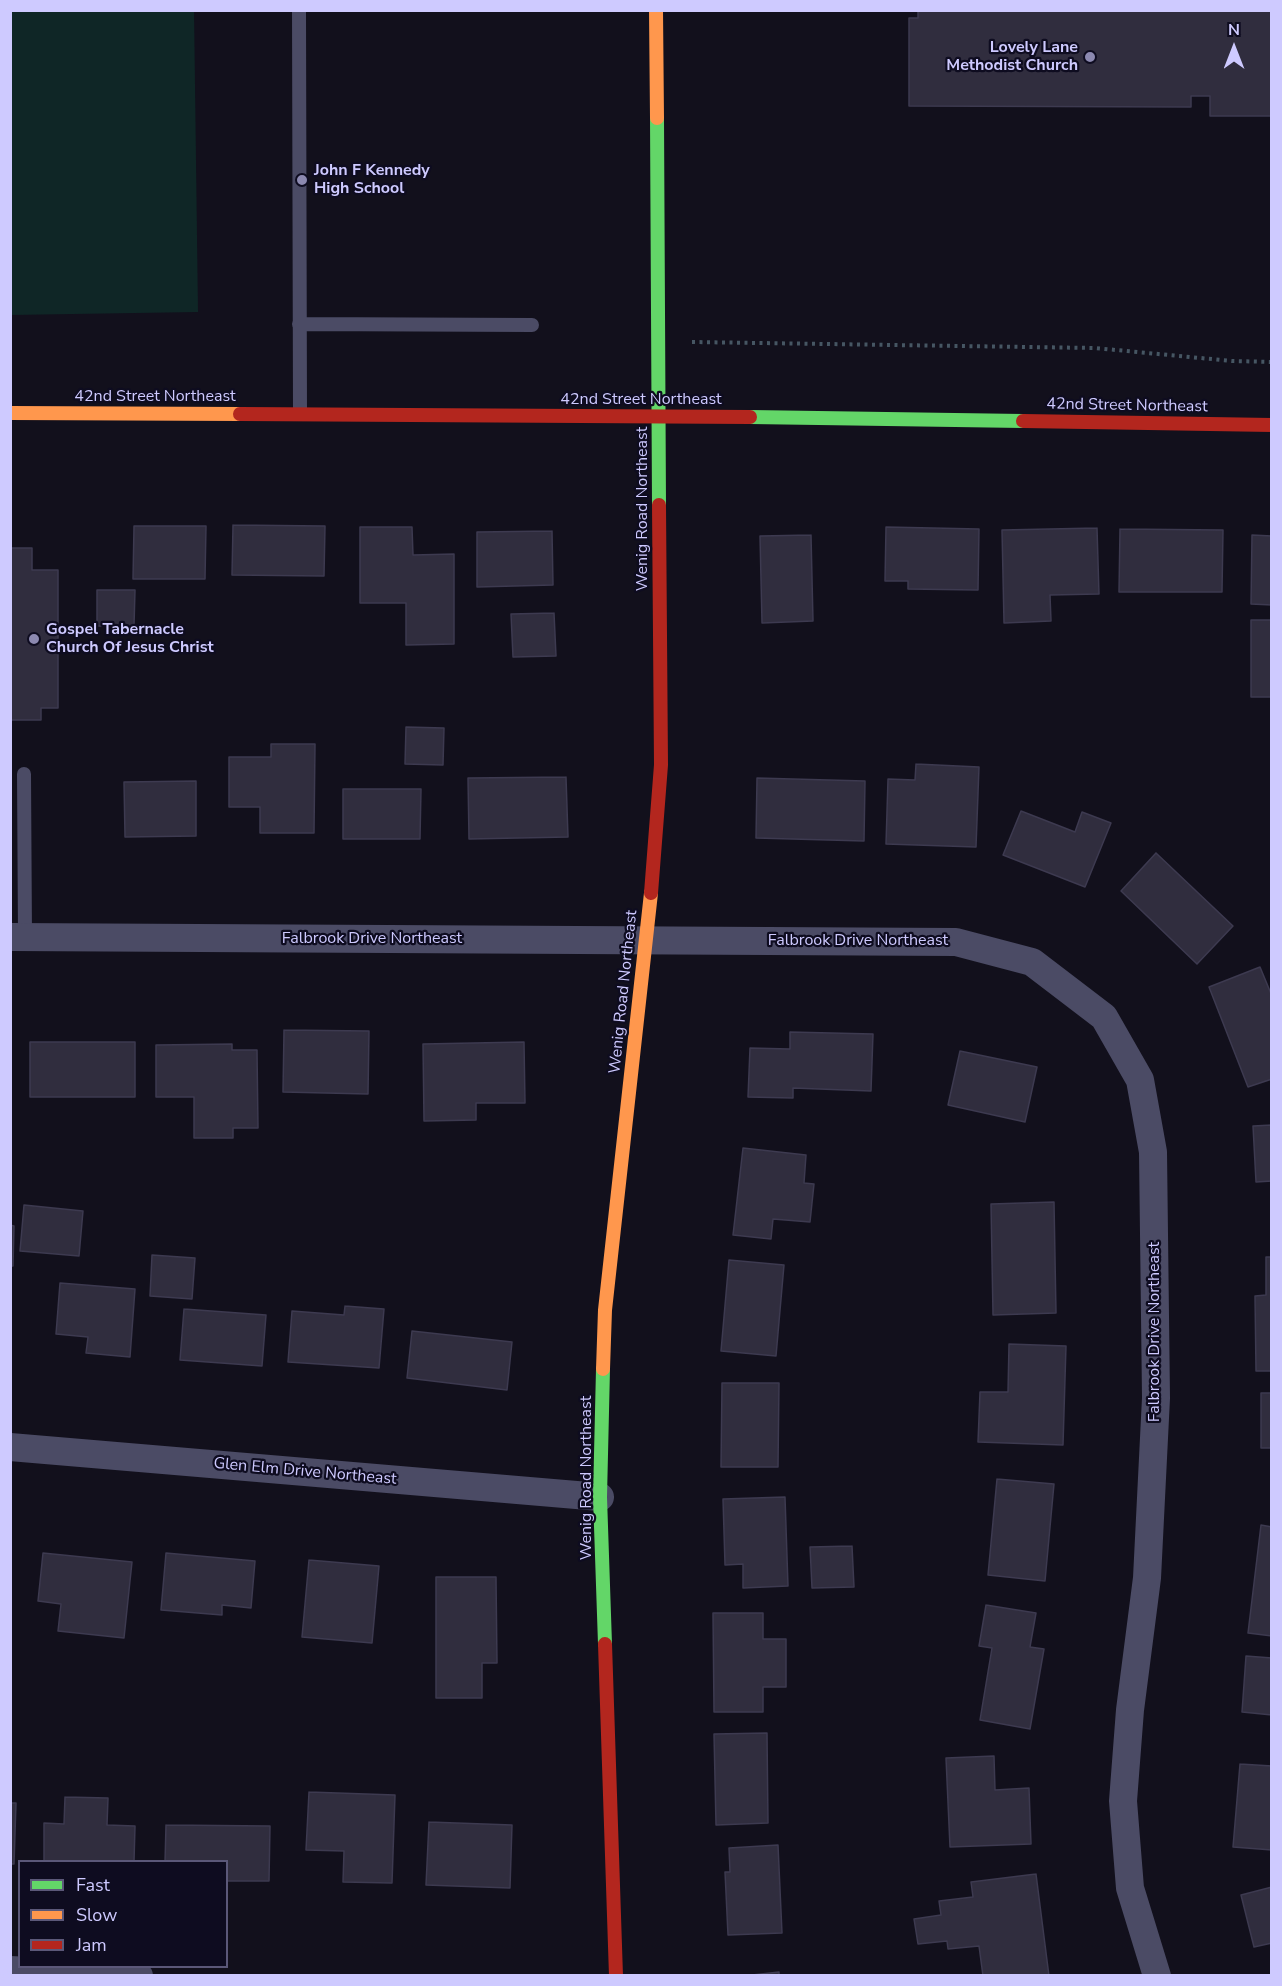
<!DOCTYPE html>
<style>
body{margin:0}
#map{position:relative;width:1282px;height:1986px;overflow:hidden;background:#12101c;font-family:"Nunito Sans",sans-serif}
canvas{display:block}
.frame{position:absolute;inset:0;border:12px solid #cecaff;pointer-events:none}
.legend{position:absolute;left:18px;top:1860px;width:210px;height:108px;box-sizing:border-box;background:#0e0c20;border:2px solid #5b5879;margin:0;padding:8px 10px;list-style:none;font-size:18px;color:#cecaff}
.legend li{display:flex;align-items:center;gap:12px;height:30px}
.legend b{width:30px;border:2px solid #5b5879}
.north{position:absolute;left:1204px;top:18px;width:60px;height:60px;-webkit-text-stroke:4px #0e0c20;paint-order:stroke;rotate:0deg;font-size:16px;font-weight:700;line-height:24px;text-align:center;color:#cecaff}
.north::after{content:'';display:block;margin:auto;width:21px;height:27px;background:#cecaff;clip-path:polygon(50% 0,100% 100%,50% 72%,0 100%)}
</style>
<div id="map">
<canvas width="1282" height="1986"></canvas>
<div class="frame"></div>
<ul class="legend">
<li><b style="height:8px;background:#63d668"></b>Fast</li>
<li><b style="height:8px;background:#ff974d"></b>Slow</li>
<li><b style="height:8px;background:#b3261e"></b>Jam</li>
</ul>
<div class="north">N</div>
</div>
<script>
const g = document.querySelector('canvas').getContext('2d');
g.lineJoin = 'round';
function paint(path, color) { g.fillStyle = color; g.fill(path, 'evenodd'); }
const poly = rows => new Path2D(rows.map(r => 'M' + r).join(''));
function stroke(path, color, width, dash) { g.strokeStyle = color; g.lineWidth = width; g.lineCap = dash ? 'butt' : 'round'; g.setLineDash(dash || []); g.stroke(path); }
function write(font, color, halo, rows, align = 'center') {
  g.font = font + ' "Nunito Sans",sans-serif'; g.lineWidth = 4.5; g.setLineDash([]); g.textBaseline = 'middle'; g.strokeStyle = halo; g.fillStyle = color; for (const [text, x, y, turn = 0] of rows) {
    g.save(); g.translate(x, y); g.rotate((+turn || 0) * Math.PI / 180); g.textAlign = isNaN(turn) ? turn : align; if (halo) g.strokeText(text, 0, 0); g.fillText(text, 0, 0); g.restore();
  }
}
const green = poly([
 [10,11,194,11,198,312,11,315]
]);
const building = poly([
 [918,10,1272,10,1272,116,1210,116,1210,96,1191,96,1191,107,909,106,909,18,918,18,918,10],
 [233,525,325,526,324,576,232,575,233,525],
 [134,526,206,526,205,579,133,579,134,526],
 [360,527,412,527,413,555,454,554,454,644,406,645,406,603,360,603,360,527],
 [886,527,979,529,978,590,908,589,908,581,885,581,886,527],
 [1097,528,1099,594,1050,595,1051,621,1004,623,1002,530,1097,528],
 [1120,529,1223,530,1222,592,1119,592,1120,529],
 [552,531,553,585,477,587,477,532,552,531],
 [811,535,813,621,762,623,760,536,811,535],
 [1252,535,1272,536,1272,605,1251,604,1252,535],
 [10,548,32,548,32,570,58,570,58,708,41,708,41,720,10,720,10,548],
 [97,590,135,590,134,626,97,626,97,590],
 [554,613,556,656,513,657,511,614,554,613],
 [1251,620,1272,620,1272,697,1251,697,1251,620],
 [406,727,444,728,443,765,405,764,406,727],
 [271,744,315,744,314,833,260,833,260,807,229,807,229,757,271,757,271,744],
 [916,764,979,767,976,847,886,844,888,779,915,780,916,764],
 [566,777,568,837,469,839,468,778,566,777],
 [757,778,865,781,864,841,756,838,757,778],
 [196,781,196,836,125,837,124,782,196,781],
 [343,789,421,789,420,839,343,839,343,789],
 [1021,811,1075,832,1082,812,1111,823,1085,887,1003,855,1021,811],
 [1156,853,1233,926,1197,964,1121,891,1156,853],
 [1260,967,1272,996,1272,1079,1248,1087,1209,987,1260,967],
 [284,1030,369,1031,368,1094,283,1092,284,1030],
 [790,1032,873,1034,871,1091,793,1088,793,1098,748,1097,750,1048,790,1049,790,1032],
 [30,1042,135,1042,135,1097,30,1097,30,1042],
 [524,1042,525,1103,476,1103,476,1120,424,1121,423,1044,524,1042],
 [232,1044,232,1050,257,1050,258,1128,233,1128,233,1138,194,1138,194,1097,156,1097,156,1045,232,1044],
 [960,1051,1037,1067,1025,1122,948,1105,960,1051],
 [1272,1125,1272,1181,1256,1182,1253,1126,1272,1125],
 [743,1148,806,1155,804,1183,814,1184,810,1222,773,1219,771,1239,733,1235,743,1148],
 [1054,1202,1056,1313,993,1315,991,1204,1054,1202],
 [24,1205,83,1211,79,1256,20,1251,24,1205],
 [10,1225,14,1226,13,1266,10,1266,10,1225],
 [152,1255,195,1258,192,1299,150,1296,152,1255],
 [1266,1257,1272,1257,1272,1371,1256,1371,1255,1296,1266,1295,1266,1257],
 [729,1260,784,1265,776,1356,721,1351,729,1260],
 [60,1283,135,1289,130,1357,86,1353,88,1337,56,1334,60,1283],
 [345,1306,384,1309,379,1368,288,1362,292,1311,344,1315,345,1306],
 [184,1309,266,1315,262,1366,180,1360,184,1309],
 [412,1331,512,1342,507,1390,407,1378,412,1331],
 [1009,1344,1066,1346,1063,1445,978,1442,980,1392,1008,1392,1009,1344],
 [722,1383,779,1383,778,1467,721,1467,722,1383],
 [1261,1393,1272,1393,1272,1448,1261,1448,1261,1393],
 [997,1479,1054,1484,1045,1581,988,1575,997,1479],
 [785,1497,788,1586,743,1588,743,1564,725,1565,723,1499,785,1497],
 [1261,1525,1272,1527,1272,1636,1248,1633,1261,1525],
 [852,1546,854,1587,812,1588,810,1547,852,1546],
 [43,1553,132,1562,124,1638,58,1631,61,1604,38,1601,43,1553],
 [166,1553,255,1561,251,1608,222,1605,222,1615,161,1610,166,1553],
 [309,1560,379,1566,372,1643,302,1637,309,1560],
 [436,1577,496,1577,497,1663,482,1663,482,1698,436,1698,436,1577],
 [986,1605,1036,1613,1030,1647,1044,1649,1030,1729,980,1720,992,1648,979,1646,986,1605],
 [713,1613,763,1613,763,1639,786,1639,786,1687,763,1687,763,1712,714,1712,713,1613],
 [1246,1656,1272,1658,1272,1715,1242,1712,1246,1656],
 [767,1733,768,1823,716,1825,714,1734,767,1733],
 [994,1756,995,1790,1029,1788,1031,1844,950,1847,946,1758,994,1756],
 [1240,1764,1272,1766,1272,1850,1233,1847,1240,1764],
 [309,1792,395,1795,392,1883,343,1882,344,1851,306,1850,309,1792],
 [65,1797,108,1798,107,1825,135,1826,134,1862,44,1862,44,1823,64,1824,65,1797],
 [10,1803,16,1803,14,1864,10,1864,10,1803],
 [429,1822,512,1825,510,1888,426,1885,429,1822],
 [166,1825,270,1826,269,1881,226,1881,226,1862,165,1862,166,1825],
 [778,1845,782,1933,728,1935,725,1872,730,1872,729,1848,778,1845],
 [1036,1874,1049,1976,983,1976,979,1946,948,1949,947,1941,918,1944,914,1919,941,1915,939,1901,973,1897,971,1882,1036,1874],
 [1272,1887,1272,1943,1254,1947,1241,1895,1272,1887],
 [779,1972,779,1976,743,1976,779,1972]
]);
const path = poly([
 [692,342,1095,348,1232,361,1272,362]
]);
const lane = poly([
 [299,10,300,414],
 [299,324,532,325],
 [24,774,25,937]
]);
const street = poly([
 [10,937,956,942,1032,962,1104,1017,1140,1080,1153,1152,1156,1398,1147,1578,1130,1710,1123,1801,1130,1888,1157,1976],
 [10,1447,600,1497],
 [10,1970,139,1976]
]);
const fast = poly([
 [657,118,659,505],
 [750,417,1023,421],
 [603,1369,600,1497,605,1644]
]);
const slow = poly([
 [656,10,657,118],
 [10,413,240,414],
 [603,1369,605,1310,651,893]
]);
const jam = poly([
 [240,414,750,417],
 [1023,421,1272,425],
 [651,893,661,765,659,505],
 [605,1644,616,1976]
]);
const markers = [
 [1090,57,6,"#8c89b0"],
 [302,180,6,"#8c89b0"],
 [34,639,6,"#8c89b0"]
];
const poiNames = [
 ["Lovely Lane",1078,48,"right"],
 ["Methodist Church",1078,66,"right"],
 ["John F Kennedy",314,171],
 ["High School",314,189],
 ["Gospel Tabernacle",46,630],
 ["Church Of Jesus Christ",46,648]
];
const streetNames = [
 ["42nd Street Northeast",155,397],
 ["42nd Street Northeast",641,400],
 ["42nd Street Northeast",1127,406,1],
 ["Wenig Road Northeast",643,509,-90],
 ["Falbrook Drive Northeast",372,939],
 ["Falbrook Drive Northeast",858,941],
 ["Wenig Road Northeast",624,992,-84],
 ["Falbrook Drive Northeast",1155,1332,-90],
 ["Glen Elm Drive Northeast",305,1472,5],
 ["Wenig Road Northeast",587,1478,-90]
];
paint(green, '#0f2626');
paint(building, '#302d3e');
stroke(building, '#3d3a50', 1.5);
stroke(path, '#465663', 4, [3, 4.5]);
stroke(lane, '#4b4b65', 14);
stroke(street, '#4b4b65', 28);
stroke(fast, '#63d668', 14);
stroke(slow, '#ff974d', 14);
stroke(jam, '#b3261e', 14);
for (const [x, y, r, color] of markers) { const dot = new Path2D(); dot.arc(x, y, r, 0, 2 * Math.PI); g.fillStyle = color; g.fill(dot); stroke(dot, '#0e0c20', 2); }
write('bold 16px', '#cecaff', '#0e0c20', poiNames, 'left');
write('16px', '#cecaff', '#0e0c20', streetNames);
</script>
